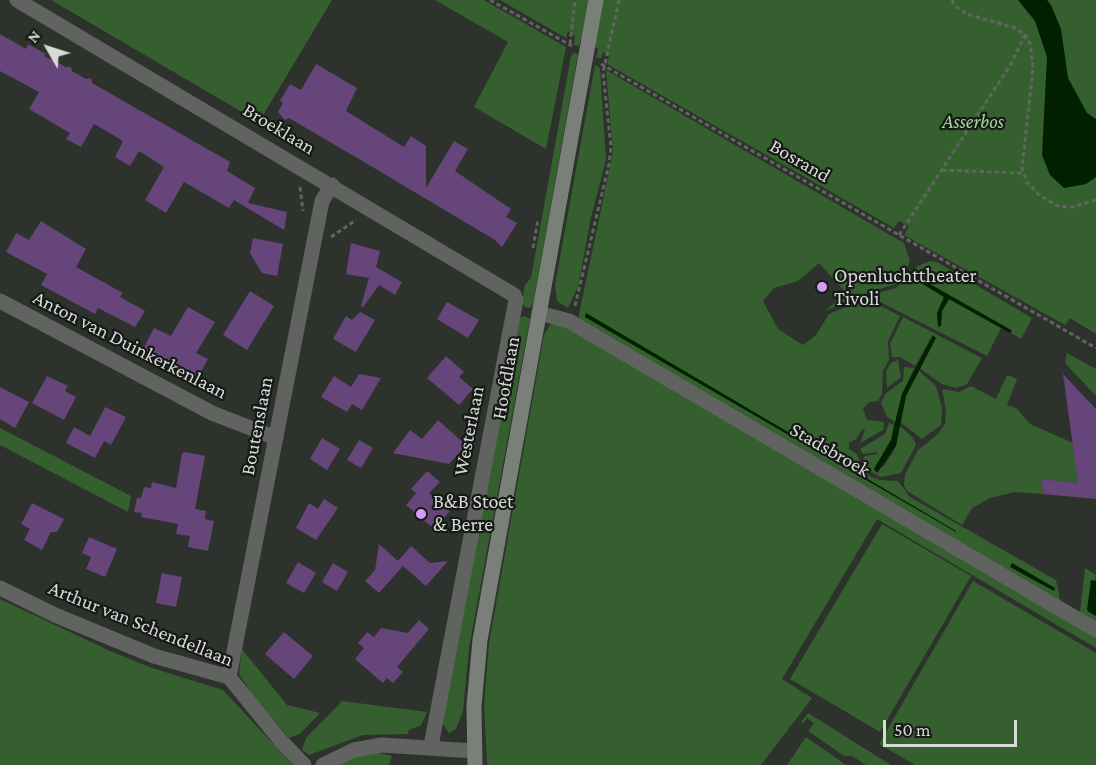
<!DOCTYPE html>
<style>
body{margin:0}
#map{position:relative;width:1096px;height:765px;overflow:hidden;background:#2d322c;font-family:"Crimson Pro",serif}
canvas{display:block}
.north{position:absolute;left:18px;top:18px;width:60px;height:60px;-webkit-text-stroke:4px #171916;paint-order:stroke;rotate:309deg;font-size:16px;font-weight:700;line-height:24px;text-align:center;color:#d7dbd7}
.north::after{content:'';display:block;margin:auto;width:21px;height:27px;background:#d7dbd7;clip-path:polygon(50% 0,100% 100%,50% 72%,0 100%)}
.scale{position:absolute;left:883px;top:720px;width:134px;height:27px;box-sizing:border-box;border:3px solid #d7dbd7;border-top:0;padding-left:8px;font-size:18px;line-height:21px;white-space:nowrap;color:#d7dbd7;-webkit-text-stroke:4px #171916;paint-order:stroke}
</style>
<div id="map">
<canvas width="1096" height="765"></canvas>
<div class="north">N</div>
<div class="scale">50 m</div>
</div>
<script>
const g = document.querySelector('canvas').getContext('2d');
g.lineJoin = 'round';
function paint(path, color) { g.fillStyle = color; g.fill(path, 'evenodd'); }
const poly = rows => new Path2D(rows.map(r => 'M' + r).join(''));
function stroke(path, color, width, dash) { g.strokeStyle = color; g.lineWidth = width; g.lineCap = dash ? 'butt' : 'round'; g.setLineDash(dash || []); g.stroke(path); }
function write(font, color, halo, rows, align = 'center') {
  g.font = font + ' "Crimson Pro",serif'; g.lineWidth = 4.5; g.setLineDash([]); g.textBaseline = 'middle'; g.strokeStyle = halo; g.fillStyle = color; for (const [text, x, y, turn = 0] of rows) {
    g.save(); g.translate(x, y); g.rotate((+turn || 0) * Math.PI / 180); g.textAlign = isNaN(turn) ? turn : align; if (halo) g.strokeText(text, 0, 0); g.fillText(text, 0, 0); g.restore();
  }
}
const green = poly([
 [51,0,332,0,259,122],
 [435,0,484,0,566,47,546,149,474,107,508,42],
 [500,0,1096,0,1096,334,1070,318,1065,325,904,235,909,226,899,221,894,228,607,64,609,56,603,52,601,58,596,58,598,49,581,39,579,46,574,45,575,36,568,31,566,38],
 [574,53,578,54,533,304,530,308,525,307,522,303,525,285,531,278,571,56],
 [595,65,600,68,606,160,591,217,578,287,568,308,557,301,555,285],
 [606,70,904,243,910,261,903,278,896,284,873,291,825,311,846,293,819,263,798,281,774,288,763,301,778,329,803,345,816,335,829,314,862,300,873,302,900,316,888,341,889,360,883,371,882,394,878,401,869,402,863,409,867,420,884,422,883,430,860,443,865,430,862,429,856,439,849,443,849,449,857,454,863,470,871,477,880,480,898,481,910,497,1056,580,1061,605,578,319,613,152],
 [930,261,937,262,1032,318,1021,339,1011,333,1011,330,919,278,917,280,944,297,937,318,942,318,942,311,949,299,1001,328,987,356,868,296,896,288,918,266],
 [525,316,530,319,469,648,463,711,456,729,449,733,441,721,520,318],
 [903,317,982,358,967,384,956,388,942,384,919,368,932,336,915,366,900,357,892,357,890,344],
 [554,323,560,323,1096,636,1096,648,877,519,782,679,812,698,761,765,487,765,484,705,489,643,544,335,550,325],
 [1067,353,1096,369,1096,396,1065,363],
 [898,360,901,377,887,388,886,371,891,363],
 [904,367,914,368,902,394,895,422,887,417,881,403,886,393,903,381],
 [918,370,936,386,942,408,941,425,922,439,900,422,906,396],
 [1007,375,1017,379,1007,405,1016,408,1030,424,1073,443,1078,483,1041,479,1043,494,1015,492,990,498,972,508,962,525,907,491,904,485,905,474,918,450,938,434,945,424,946,411,942,389,959,392,971,386,996,399],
 [889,423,894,425,891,440,874,469,883,467,893,452,900,426,913,438,916,445,901,473,881,477,867,470,862,460,865,456,877,454,877,452,863,454,860,449,885,434],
 [0,428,131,496,128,512,0,445],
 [882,524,971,576,880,732,790,679],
 [1085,568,1096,575,1088,612,1096,616,1096,625,1082,617,1080,612],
 [973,581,1096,653,1096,765,915,765,879,744],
 [0,599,110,651,152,668,223,690,293,765,0,765],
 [242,649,287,705,320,713,300,734,289,738,252,694,239,674],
 [342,701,427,712,421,725,409,730,408,734,363,735,309,755,302,750,306,738],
 [808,713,891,765,866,765,852,756,844,756,808,731,814,723,807,718,803,724,801,722],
 [806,737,846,765,787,765],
 [379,753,392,756,389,765,338,765,359,756]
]);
const water = poly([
 [1018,0,1047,0,1051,5,1061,29,1068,78,1087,113,1096,119,1096,177,1086,184,1064,188,1050,175,1042,155,1047,57,1035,21],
 [919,278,1011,330,1012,331,1010,333,949,299,942,311,941,326,938,327,937,313,944,297,918,281],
 [586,313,956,531,956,532,585,317],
 [933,335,936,338,906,396,896,446,877,473,874,469,891,440,902,394],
 [1012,563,1055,588,1054,591,1010,567],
 [1091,580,1096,581,1096,616,1087,610]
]);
const building = poly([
 [0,34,26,49,28,44,46,54,44,56,66,67,71,67,72,71,86,79,91,78,92,83,230,162,227,171,255,188,248,203,287,212,284,230,234,200,229,208,184,182,166,213,145,200,164,167,139,151,130,166,115,157,123,141,94,124,81,147,66,139,70,133,29,109,39,92,0,71],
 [316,64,357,88,346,111,404,147,411,136,426,146,426,188,454,141,468,149,455,171,511,209,506,217,517,223,502,247,495,240,359,159,289,118,285,120,278,112,283,103,280,101,290,84,301,90],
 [41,221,86,249,76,267,123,293,120,297,145,311,135,327,98,308,95,314,41,285,47,274,6,252,16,233,29,240],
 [253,238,283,244,277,276,262,273,250,253],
 [351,243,380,251,376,267,402,282,395,295,379,285,363,307,361,306,369,278,346,274],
 [250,291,274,306,247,350,223,335],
 [447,302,479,320,468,338,437,319],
 [188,307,215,322,196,353,208,359,197,379,142,351,154,328,171,336],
 [360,312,375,320,356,352,333,339,346,316,352,320],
 [446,356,464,372,459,377,473,389,459,405,427,378],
 [359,374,381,378,362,410,352,404,347,412,321,397,334,376,351,387],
 [1063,374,1096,409,1096,499,1043,494,1041,479,1078,483],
 [47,376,68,386,65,391,76,397,64,420,32,403],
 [0,387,29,402,15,428,0,419],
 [105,407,126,417,111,445,104,441,95,458,66,443,74,427,90,436],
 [438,420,466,445,449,464,393,453,410,430,422,439],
 [322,438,340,449,327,470,310,459],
 [359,440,373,448,361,468,347,460],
 [185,452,205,456,195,509,206,511,205,519,214,521,208,551,188,547,190,536,176,534,178,524,141,517,142,513,134,512,137,498,141,498,144,487,151,488,152,482,176,488,182,453],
 [427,471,440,482,429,493,450,511,434,529,406,505,416,493,411,489],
 [324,499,338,508,316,540,296,528,309,503,318,509],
 [32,503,64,519,57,532,51,532,42,550,24,540,30,529,21,524],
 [89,537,117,549,105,577,86,569,91,557,82,553],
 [379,544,398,561,411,546,430,563,448,561,426,586,403,566,379,593,365,581,375,570],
 [298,562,316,573,304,593,286,583],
 [333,563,348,572,337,591,322,582],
 [162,573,182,577,176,607,156,603],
 [419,620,429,629,397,667,403,672,393,683,387,678,383,683,355,659,364,648,358,643,367,632,374,637,381,628,408,633],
 [284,632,313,656,294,679,265,654]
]);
const path = poly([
 [490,0,572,46],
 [952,0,955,6,967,14,1015,28,1025,35,1030,43,1033,68,1022,168,1027,182,1039,195,1058,206,1072,207,1096,200],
 [570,44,575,0],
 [601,64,1096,348],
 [942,170,1023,173],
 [300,187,303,211],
 [899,235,1011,64,1025,35],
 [331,237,356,220],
 [533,248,538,219],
 [575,306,609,164,611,147,603,73,619,0]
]);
const street = poly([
 [17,0,514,295,516,300,431,746],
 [0,301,212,413,276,438],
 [539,313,569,321,1096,630],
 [0,588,55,615,154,656,229,677,281,741,304,765],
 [229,677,322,201,332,185],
 [323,765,354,750,382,745,474,751]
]);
const secondary = poly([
 [475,765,474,706,480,640,596,0]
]);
const markers = [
 [822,287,6,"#d59cfb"],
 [421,514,6,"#d59cfb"]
];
const parkNames = [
 ["Asserbos",973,122]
];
const streetNames = [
 ["Broeklaan",279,129,31],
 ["Bosrand",800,161,30],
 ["Anton van Duinkerkenlaan",130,345,27],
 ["Hoofdlaan",506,378,-80],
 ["Boutenslaan",257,426,-79],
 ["Westerlaan",469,431,-79],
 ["Stadsbroek",830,450,30],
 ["Arthur van Schendellaan",141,624,22]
];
const poiNames = [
 ["Openluchttheater",834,276],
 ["Tivoli",834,299],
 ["B&B Stoet",433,502],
 ["& Berre",433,525]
];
paint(green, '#355f2f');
paint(water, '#002000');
paint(building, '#66457b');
stroke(path, '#616560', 3, [4.5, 3]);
stroke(street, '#60635f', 15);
stroke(secondary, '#7a7f79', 15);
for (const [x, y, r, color] of markers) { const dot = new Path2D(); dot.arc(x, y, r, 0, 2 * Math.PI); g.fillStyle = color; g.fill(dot); stroke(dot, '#171916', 2); }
write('italic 20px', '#9cdd92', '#171916', parkNames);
write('20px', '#d7dbd7', '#171916', streetNames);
write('20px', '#d7dbd7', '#171916', poiNames, 'left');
</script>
